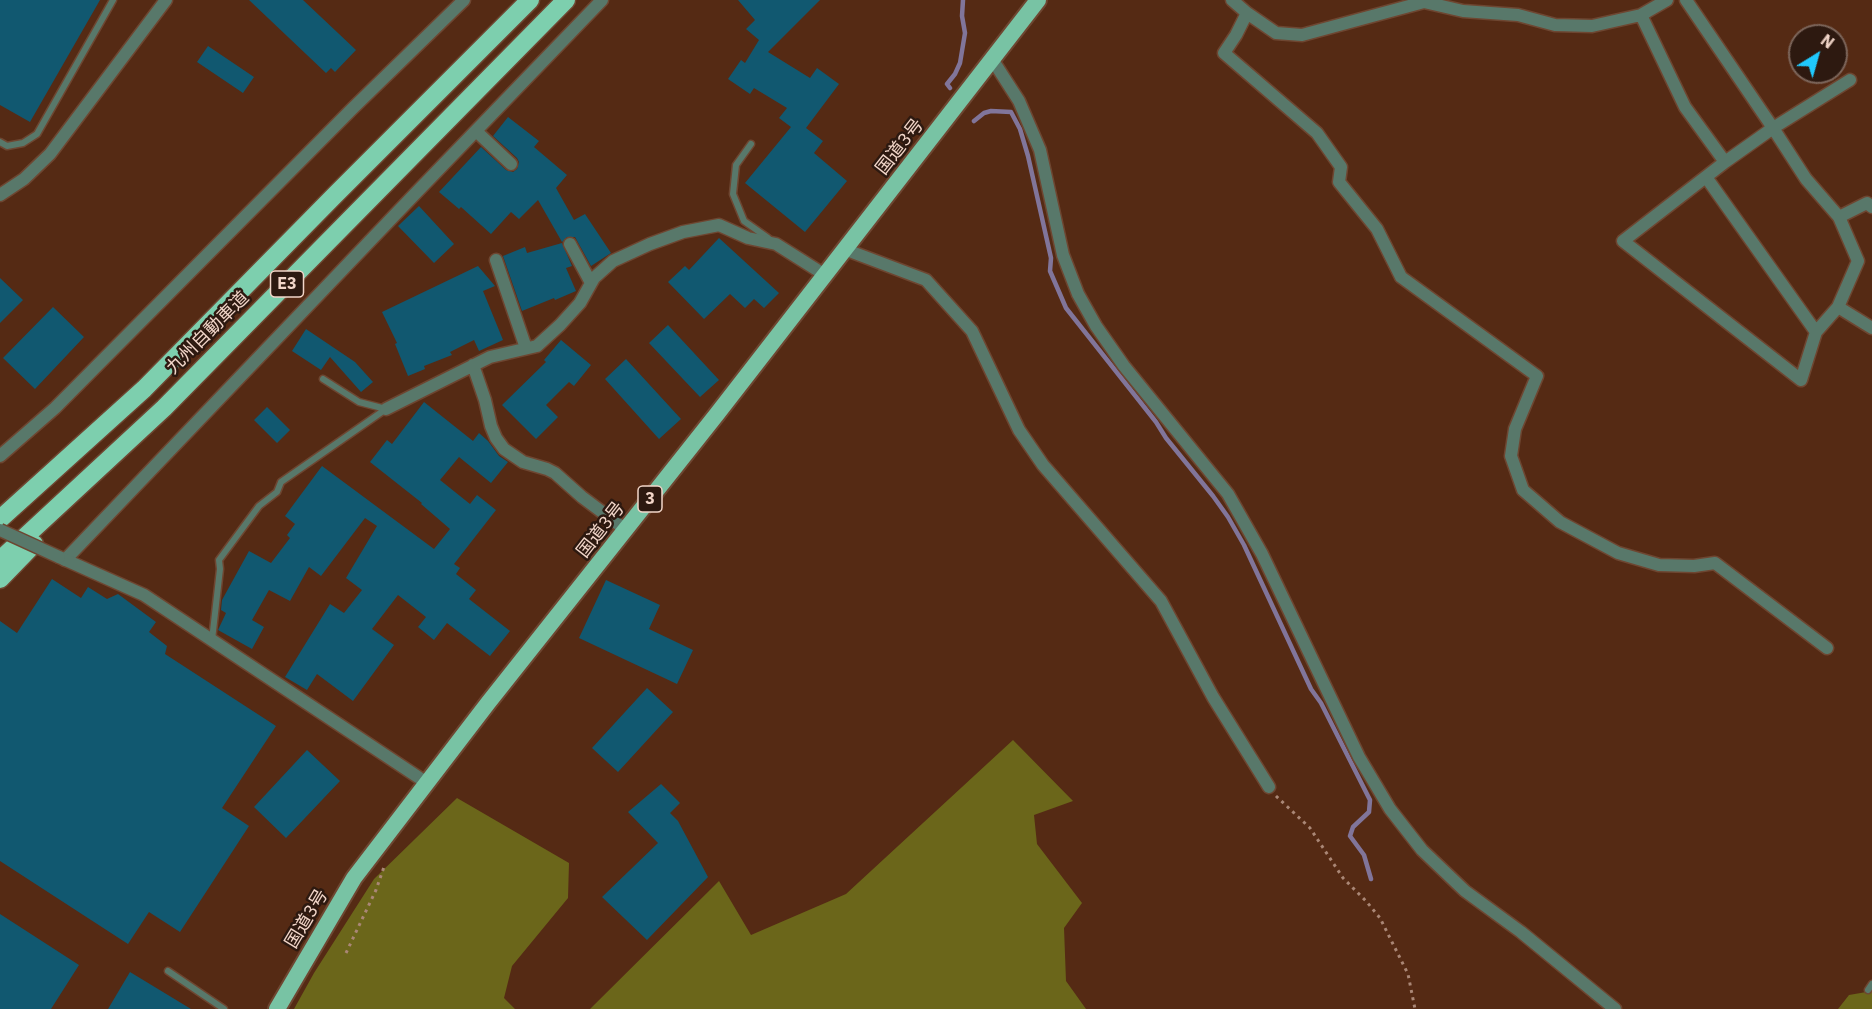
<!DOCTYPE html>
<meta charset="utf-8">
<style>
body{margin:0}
#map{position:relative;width:1872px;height:1009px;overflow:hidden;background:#552a14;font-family:"IBM Plex Sans",sans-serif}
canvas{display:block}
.north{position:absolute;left:1788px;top:24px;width:60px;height:60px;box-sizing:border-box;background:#2d1910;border:2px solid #7c655a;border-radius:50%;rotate:37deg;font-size:16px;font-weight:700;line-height:24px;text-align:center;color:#f2d6c9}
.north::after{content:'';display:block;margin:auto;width:21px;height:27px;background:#20c9fd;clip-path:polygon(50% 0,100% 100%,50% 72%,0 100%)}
</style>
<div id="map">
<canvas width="1872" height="1009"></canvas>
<div class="north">N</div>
</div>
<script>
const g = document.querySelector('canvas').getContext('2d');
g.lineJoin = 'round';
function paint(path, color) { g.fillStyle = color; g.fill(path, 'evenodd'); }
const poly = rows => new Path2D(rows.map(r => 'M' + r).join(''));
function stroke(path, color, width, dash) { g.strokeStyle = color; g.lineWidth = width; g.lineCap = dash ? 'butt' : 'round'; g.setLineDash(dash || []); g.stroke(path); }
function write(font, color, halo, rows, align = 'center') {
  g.font = font + ' "IBM Plex Sans","Noto Sans JP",sans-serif'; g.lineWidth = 5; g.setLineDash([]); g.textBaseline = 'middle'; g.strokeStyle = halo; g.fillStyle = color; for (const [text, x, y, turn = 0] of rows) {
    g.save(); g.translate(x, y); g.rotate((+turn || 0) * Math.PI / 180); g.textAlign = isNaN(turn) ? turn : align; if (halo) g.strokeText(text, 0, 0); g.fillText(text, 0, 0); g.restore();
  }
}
const forest = poly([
 [1013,740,1073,801,1034,815,1037,844,1082,903,1064,928,1066,981,1086,1009,590,1009,719,881,751,935,846,894],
 [457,798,569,863,568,898,512,966,504,998,515,1009,294,1009,314,973,374,879],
 [1872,991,1872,1009,1838,1009,1849,995]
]);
const stream = poly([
 [950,88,947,84,955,74,960,63,965,33,962,16,963,0],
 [974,121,984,113,991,111,1011,112,1020,129,1028,156,1051,258,1050,271,1066,308,1156,422,1166,438,1213,496,1228,517,1244,545,1311,689,1321,703,1370,800,1369,812,1353,827,1350,836,1364,855,1371,879]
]);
const building = poly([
 [0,0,100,0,30,122,0,105],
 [249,0,303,0,356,50,335,72,331,68,326,73],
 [738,0,820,0,768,52,810,78,817,68,839,84,806,128,823,141,814,153,847,181,805,232,745,183,791,127,779,118,787,108,754,88,750,94,728,79,741,60,745,63,759,40,746,29,755,20],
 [208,46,254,77,243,93,197,62],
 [508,117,539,141,534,147,567,175,556,188,574,220,585,214,611,253,591,266,575,237,567,237,562,242,538,200,519,219,511,212,491,234,461,207,459,209,439,192,481,147,506,170,513,172,517,169,519,162,517,158,493,136],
 [419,206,454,244,434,263,398,226],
 [719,238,779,293,764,308,754,299,745,308,730,294,704,319,668,282,685,266,689,270],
 [562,243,572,266,566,268,576,291,555,300,554,298,522,311,503,256,525,247,527,253],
 [478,266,495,286,483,291,503,340,479,351,474,340,450,352,452,355,424,366,425,369,408,376,395,344,397,343,382,312],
 [0,278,23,300,0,323],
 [53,307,84,337,35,389,3,358],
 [668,325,719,380,700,397,649,343],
 [306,329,355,362,373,382,361,392,330,357,321,370,292,351],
 [561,340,591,365,574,386,569,382,546,405,558,417,536,439,502,405,546,362,544,360],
 [626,359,681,419,659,439,605,379],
 [424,402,473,441,479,433,488,441,499,456,508,462,491,483,459,457,440,480,470,504,477,495,496,510,454,564,460,568,456,574,476,590,469,599,510,631,490,656,447,623,434,640,418,627,426,617,398,595,372,629,394,645,353,701,317,674,307,690,285,677,330,604,344,613,362,590,346,578,377,526,365,518,321,576,309,567,290,601,269,590,252,620,264,627,252,649,218,630,226,613,221,610,222,600,249,551,271,563,290,538,287,535,295,524,285,516,322,466,434,549,450,529,421,504,422,503,370,462,387,440,392,444],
 [267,407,290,430,277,443,254,420],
 [52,579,81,598,88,587,107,599,118,594,156,622,149,632,167,646,165,654,276,726,222,808,249,826,180,932,149,912,128,944,0,861,0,621,17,633],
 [606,580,660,605,649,629,693,650,677,684,579,638],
 [647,688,673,712,618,772,592,748],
 [307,750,340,781,286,838,254,807],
 [661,784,680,803,670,813,678,821,708,877,647,940,602,897,658,843,628,812],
 [0,914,79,965,51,1009,0,1009],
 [130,972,191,1009,108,1009]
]);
const path = poly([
 [1276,796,1310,828,1343,878,1366,901,1380,918,1408,974,1415,1009],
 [346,953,376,890,385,864]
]);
const service = poly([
 [0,142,7,146,23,143,37,134,113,0],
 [751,144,736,165,733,194,744,221,768,238],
 [323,379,359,402,386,409],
 [212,640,220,569,219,560,259,506,277,492,281,482,386,409],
 [168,971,224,1009],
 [1868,990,1872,984]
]);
const minor = poly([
 [1232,0,1247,13,1236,35,1224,53,1317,133,1341,167,1339,182,1377,229,1401,277,1537,376,1515,429,1511,456,1523,490,1560,522,1618,553,1659,565,1694,566,1715,563,1827,648],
 [1686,0,1773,128,1806,179,1839,217,1858,261,1838,307,1816,332,1801,380,1623,241,1725,162,1773,128,1850,80],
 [1247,13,1276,33,1302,35,1424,2,1463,11,1518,15,1555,25,1592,26,1641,15,1667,0],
 [1641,15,1685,107,1725,162],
 [476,131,511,164],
 [1706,177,1816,332],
 [1839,217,1867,203,1872,207],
 [570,244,591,283],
 [844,249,926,280,972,331,1019,430,1043,465,1161,601,1213,697,1269,787],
 [496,260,526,348],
 [1838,307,1872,328],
 [473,365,485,400,491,426,496,438,504,449,523,462,547,469,555,473,582,497,626,530],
 [386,409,490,357,537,346,560,325,580,303,594,278,613,261,650,244,683,232,719,225,748,238,776,244,825,275],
 [0,456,55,408,353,108,464,0],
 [65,560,412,197,602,0]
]);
const tertiary = poly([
 [992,59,1019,101,1040,150,1063,255,1078,294,1096,326,1124,366,1228,494,1262,554,1359,757,1390,809,1422,850,1465,891,1521,932,1615,1009],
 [0,195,24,179,50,154,166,0],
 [59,557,144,595,427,783]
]);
const trunk = poly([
 [277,1009,354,878,488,703,717,414,1038,0]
]);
const motorway = poly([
 [0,519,144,389,336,194,530,0],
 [0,560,164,408,566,0],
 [0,579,34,544]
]);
const tertiaryBridge = poly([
 [0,530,59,557]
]);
const shields = [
 [287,284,33],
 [650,499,24]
];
const shieldNames = [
 ["E3",287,284],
 ["3",650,499]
];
const streetNames = [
 ["国道3号",900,147,-52],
 ["九州自動車道",208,333,-45],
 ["国道3号",601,530,-52],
 ["国道3号",307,919,-59]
];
paint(forest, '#6b661a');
stroke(stream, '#81759a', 4.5);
paint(building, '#115870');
stroke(service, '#6e4631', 9);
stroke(minor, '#6e4631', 15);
stroke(tertiary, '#6e4631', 15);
stroke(trunk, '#6e4631', 20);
stroke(motorway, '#6e4631', 21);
stroke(path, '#aa8776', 3, [3, 4.5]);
stroke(service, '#58786a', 6);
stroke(minor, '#58786a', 12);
stroke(tertiary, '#58786a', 12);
stroke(trunk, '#78c3a4', 16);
stroke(motorway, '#7dcfae', 18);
stroke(tertiaryBridge, '#6e4631', 15, []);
stroke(tertiaryBridge, '#58786a', 12);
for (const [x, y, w] of shields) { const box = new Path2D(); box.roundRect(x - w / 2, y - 13, w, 26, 4.5); g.fillStyle = '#2d1910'; g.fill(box); stroke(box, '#f2d6c9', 1.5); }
write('bold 16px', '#f2d6c9', null, shieldNames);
write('18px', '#f2d6c9', '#2d1910', streetNames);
</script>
